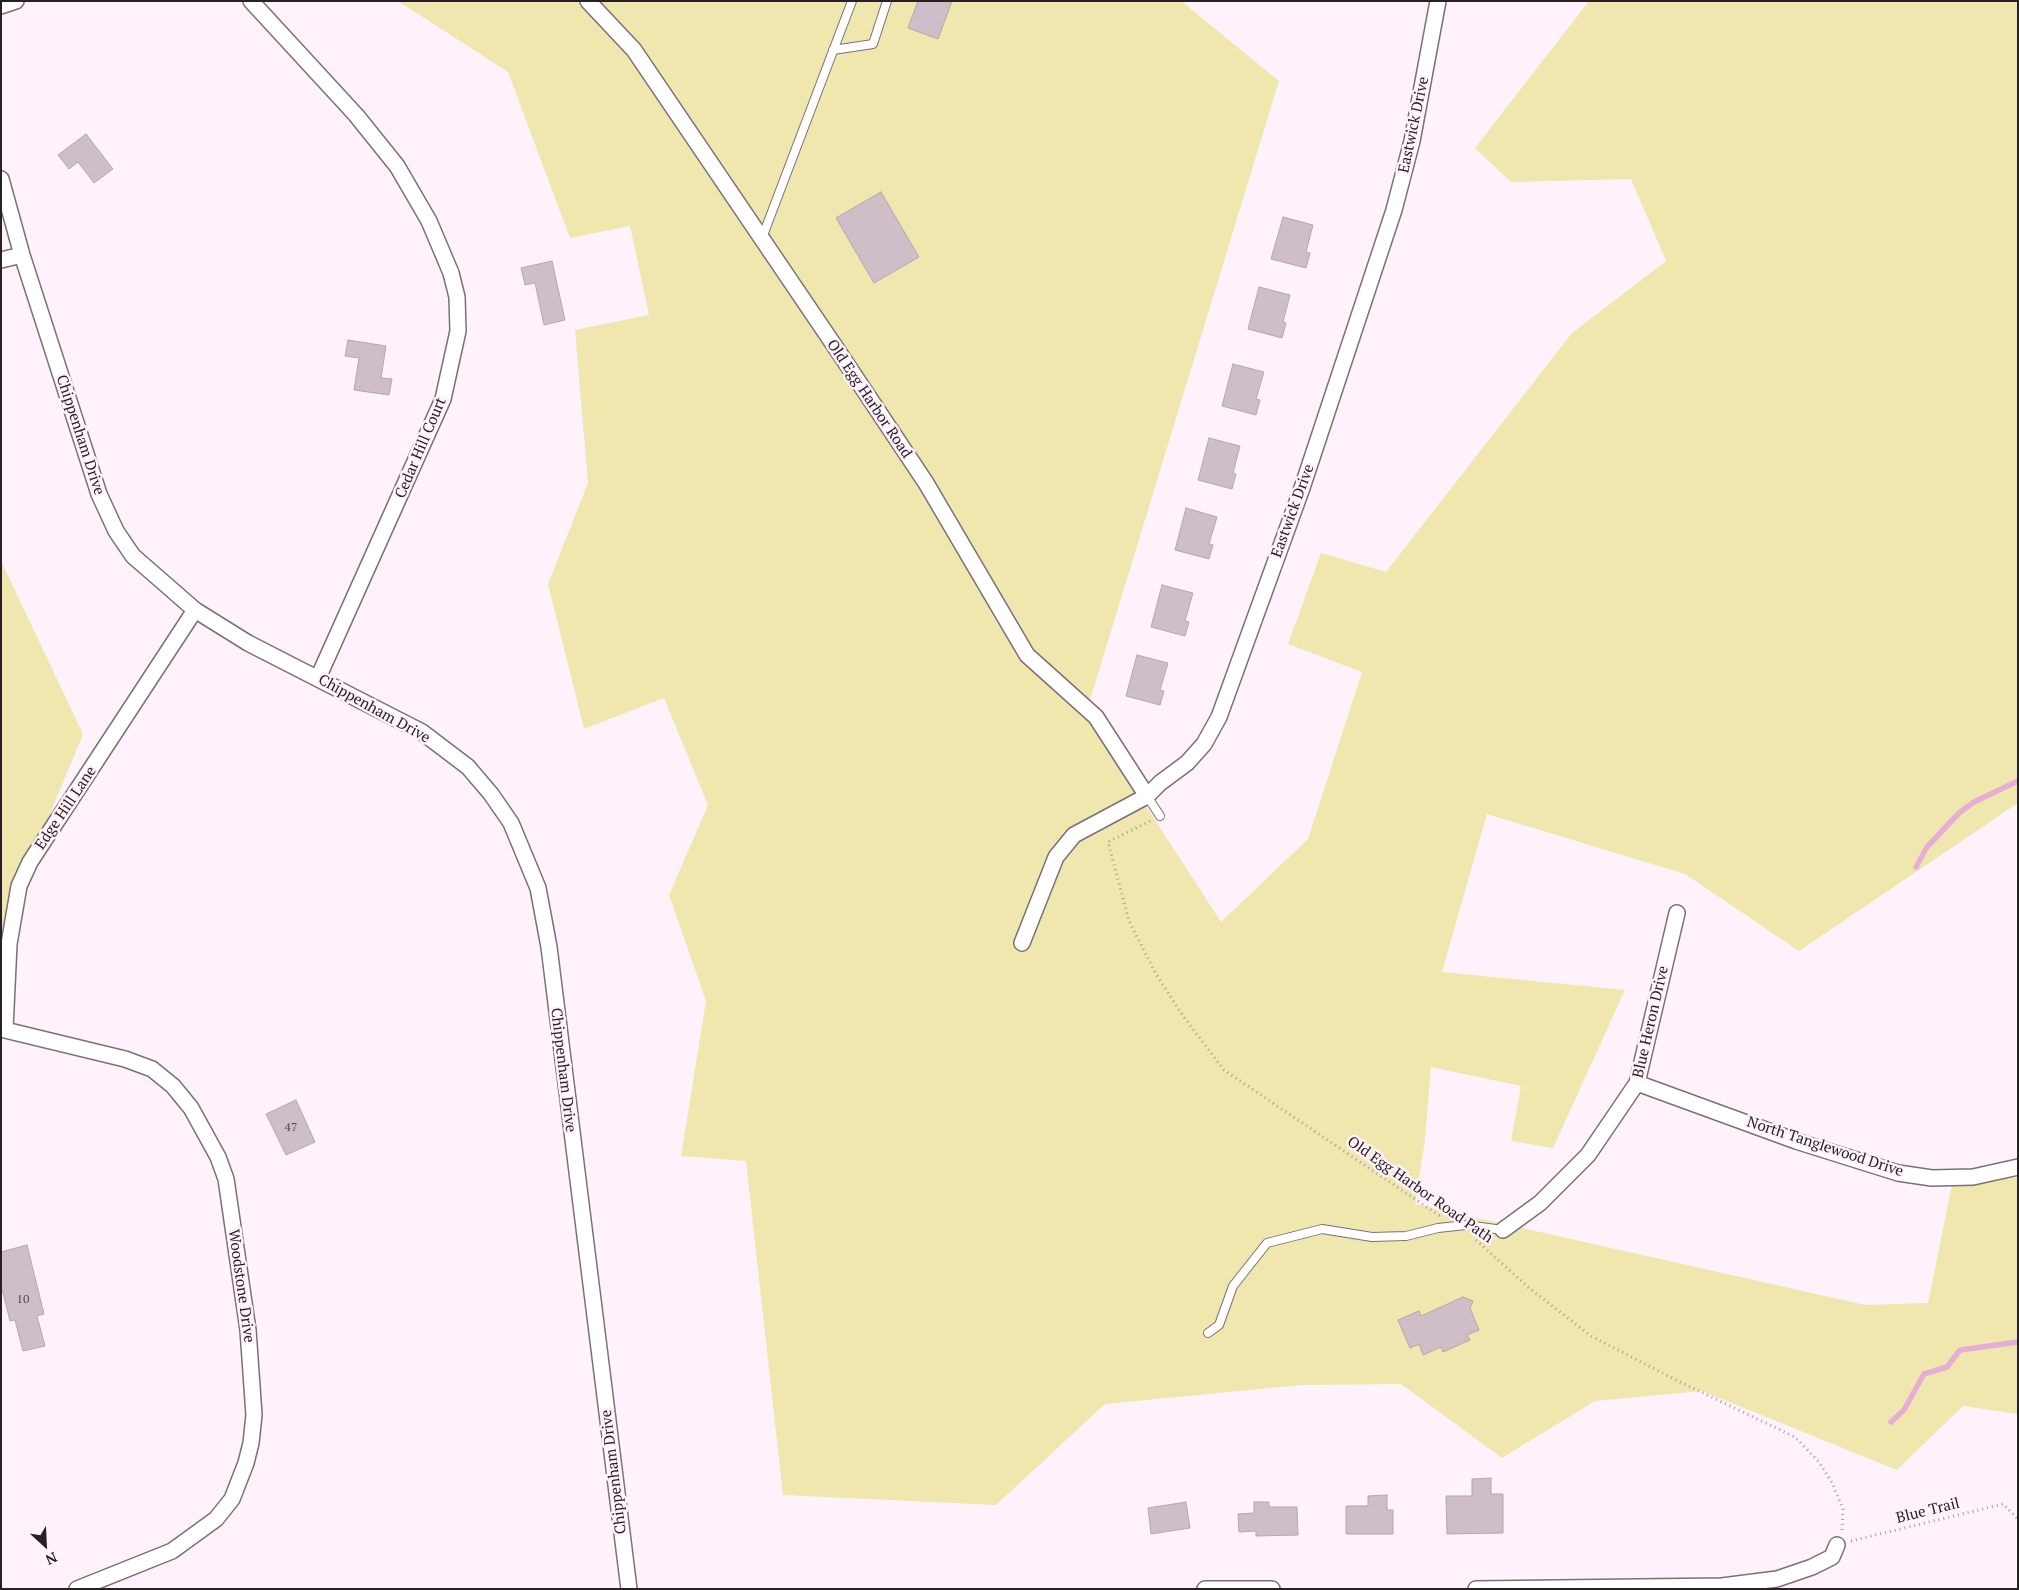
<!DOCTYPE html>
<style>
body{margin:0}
#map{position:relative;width:2019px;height:1590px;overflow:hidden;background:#fff2fa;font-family:"PT Serif",serif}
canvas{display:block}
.frame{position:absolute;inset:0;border:2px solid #272125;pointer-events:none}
.north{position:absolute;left:20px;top:1520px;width:50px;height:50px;-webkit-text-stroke:4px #fff2fa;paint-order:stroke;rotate:155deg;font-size:14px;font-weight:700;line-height:20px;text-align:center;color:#272125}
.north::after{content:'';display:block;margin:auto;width:18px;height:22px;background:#272125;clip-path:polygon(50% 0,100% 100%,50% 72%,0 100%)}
</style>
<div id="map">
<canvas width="2019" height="1590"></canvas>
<div class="frame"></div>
<div class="north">N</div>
</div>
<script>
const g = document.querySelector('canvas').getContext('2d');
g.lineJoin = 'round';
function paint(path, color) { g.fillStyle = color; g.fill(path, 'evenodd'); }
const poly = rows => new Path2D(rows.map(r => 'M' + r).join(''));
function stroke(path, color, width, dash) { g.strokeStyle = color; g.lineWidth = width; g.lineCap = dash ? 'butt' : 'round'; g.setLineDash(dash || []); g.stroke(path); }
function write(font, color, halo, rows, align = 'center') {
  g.font = font + ' "PT Serif",serif'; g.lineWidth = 5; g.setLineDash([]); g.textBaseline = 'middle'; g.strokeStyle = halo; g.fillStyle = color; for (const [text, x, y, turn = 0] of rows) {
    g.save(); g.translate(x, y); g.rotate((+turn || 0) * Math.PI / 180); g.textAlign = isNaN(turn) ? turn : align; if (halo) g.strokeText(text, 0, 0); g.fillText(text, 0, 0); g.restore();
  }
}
const green = poly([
 [398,1,1181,1,1279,81,1086,713,1221,922,1308,839,1362,672,1288,644,1321,553,1386,572,1572,333,1666,261,1631,179,1511,182,1475,148,1589,1,2018,1,2018,803,1799,951,1685,874,1487,814,1442,972,1625,990,1553,1148,1511,1141,1521,1086,1431,1067,1425,1140,1415,1204,1865,1305,1928,1303,1952,1185,2018,1177,2018,1414,1963,1406,1897,1470,1702,1391,1595,1401,1502,1458,1401,1384,1301,1385,1105,1404,996,1505,783,1495,746,1161,681,1156,706,1001,669,895,708,805,664,698,584,729,548,584,588,483,575,330,649,315,630,226,570,238,508,72],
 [1,561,83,734,1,932]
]);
const stream = poly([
 [1916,867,1927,847,1959,813,1974,802,2018,781],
 [1891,1422,1904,1410,1924,1374,1947,1367,1960,1350,2018,1342]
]);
const building = poly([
 [918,1,952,1,938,39,908,28,918,1],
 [86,134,113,169,94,183,78,162,69,169,58,155,86,134],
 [881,192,919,257,874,283,836,218,881,192],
 [1283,217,1313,225,1306,252,1310,253,1306,268,1271,259,1283,217],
 [552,261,565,320,544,325,535,283,525,285,521,268,552,261],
 [1259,287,1290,295,1283,322,1286,323,1282,338,1248,329,1259,287],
 [348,340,386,346,381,378,392,379,389,395,354,390,359,358,345,356,348,340],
 [1233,364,1264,372,1256,399,1260,400,1256,415,1222,406,1233,364],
 [1209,438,1240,446,1233,473,1236,474,1232,489,1198,480,1209,438],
 [1186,508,1217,517,1209,544,1213,545,1209,559,1175,550,1186,508],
 [1162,585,1193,593,1185,621,1189,622,1185,636,1151,627,1162,585],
 [1137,655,1168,663,1160,690,1164,691,1160,705,1126,696,1137,655],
 [296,1100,315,1142,286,1155,266,1114,296,1100],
 [27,1245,44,1314,37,1316,45,1346,23,1351,15,1320,10,1321,1,1285,1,1252,27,1245],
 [1463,1297,1473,1301,1470,1308,1479,1330,1467,1335,1470,1340,1443,1352,1441,1347,1423,1355,1419,1344,1410,1348,1398,1320,1419,1311,1421,1316,1463,1297],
 [1491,1478,1491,1494,1503,1494,1503,1533,1447,1534,1446,1496,1472,1496,1472,1479,1491,1478],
 [1387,1495,1387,1510,1393,1510,1393,1534,1346,1534,1346,1506,1368,1506,1368,1496,1387,1495],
 [1186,1502,1190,1528,1151,1534,1148,1508,1186,1502],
 [1254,1502,1269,1502,1269,1507,1297,1507,1298,1535,1256,1536,1256,1531,1239,1532,1238,1514,1254,1513,1254,1502]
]);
const path = poly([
 [1150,821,1108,842,1129,921,1156,974,1183,1016,1224,1070,1440,1216],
 [1476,1240,1528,1287,1591,1336,1678,1381,1795,1437,1819,1462,1832,1483,1843,1509,1842,1530],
 [1851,1541,2003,1504,2018,1519]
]);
const lane = poly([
 [833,50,873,44,887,1],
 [762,238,852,1],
 [1147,796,1160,816],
 [1208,1333,1219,1325,1233,1286,1267,1243,1322,1229,1372,1237,1406,1236,1438,1228,1466,1225,1503,1230]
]);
const street = poly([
 [251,1,356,115,397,166,429,221,451,273,457,297,458,331,443,399,318,678],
 [588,1,634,50,838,351,926,483,1027,655,1096,717,1147,796],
 [1,6,16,1],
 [1,179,22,255,99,494,116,531,133,556,195,610,248,643,422,732,468,767,491,794,511,823,538,888,549,947,629,1589],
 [1,260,22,255],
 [1022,943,1056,857,1074,835,1147,796,1160,783,1187,763,1204,744,1219,717,1302,488,1394,210,1412,141,1438,1],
 [1,1029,125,1059,152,1069,173,1086,191,1108,218,1157,226,1179,248,1330,254,1415,251,1443,246,1463,232,1499,216,1519,172,1551,77,1589],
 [5,1029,9,944,19,886,30,862,195,610],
 [1637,1083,1796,1141,1898,1173,1932,1178,1973,1177,2018,1167],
 [1503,1230,1540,1203,1588,1155,1637,1083,1677,913],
 [1205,1589,1272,1589],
 [1476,1589,1722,1586,1777,1579,1812,1567,1832,1557,1837,1545]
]);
const numberNames = [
 ["47",291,1128],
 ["10",23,1300]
];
const streetNames = [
 ["Eastwick Drive",1414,125,-78],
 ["Old Egg Harbor Road",869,399,56],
 ["Chippenham Drive",80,435,72],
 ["Cedar Hill Court",421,448,-67],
 ["Eastwick Drive",1293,511,-70],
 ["Chippenham Drive",374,709,29],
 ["Edge Hill Lane",66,808,-56],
 ["Blue Heron Drive",1651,1022,-77],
 ["Chippenham Drive",563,1070,83],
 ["North Tanglewood Drive",1825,1147,18],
 ["Old Egg Harbor Road Path",1420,1190,35],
 ["Woodstone Drive",241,1286,82],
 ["Chippenham Drive",614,1472,-97],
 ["Blue Trail",1928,1511,-14]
];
paint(green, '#efe7ae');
stroke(stream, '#e7aed5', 5.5);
paint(building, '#cebec8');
stroke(building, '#b5a6b0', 1);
stroke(lane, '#7d6f78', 10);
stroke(street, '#7d6f78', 18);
stroke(path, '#a59ba1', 3, [1, 4]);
stroke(lane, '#fff', 8);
stroke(street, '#fff', 15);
write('12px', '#51484e', null, numberNames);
write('15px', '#272125', '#fff2fa', streetNames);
</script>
